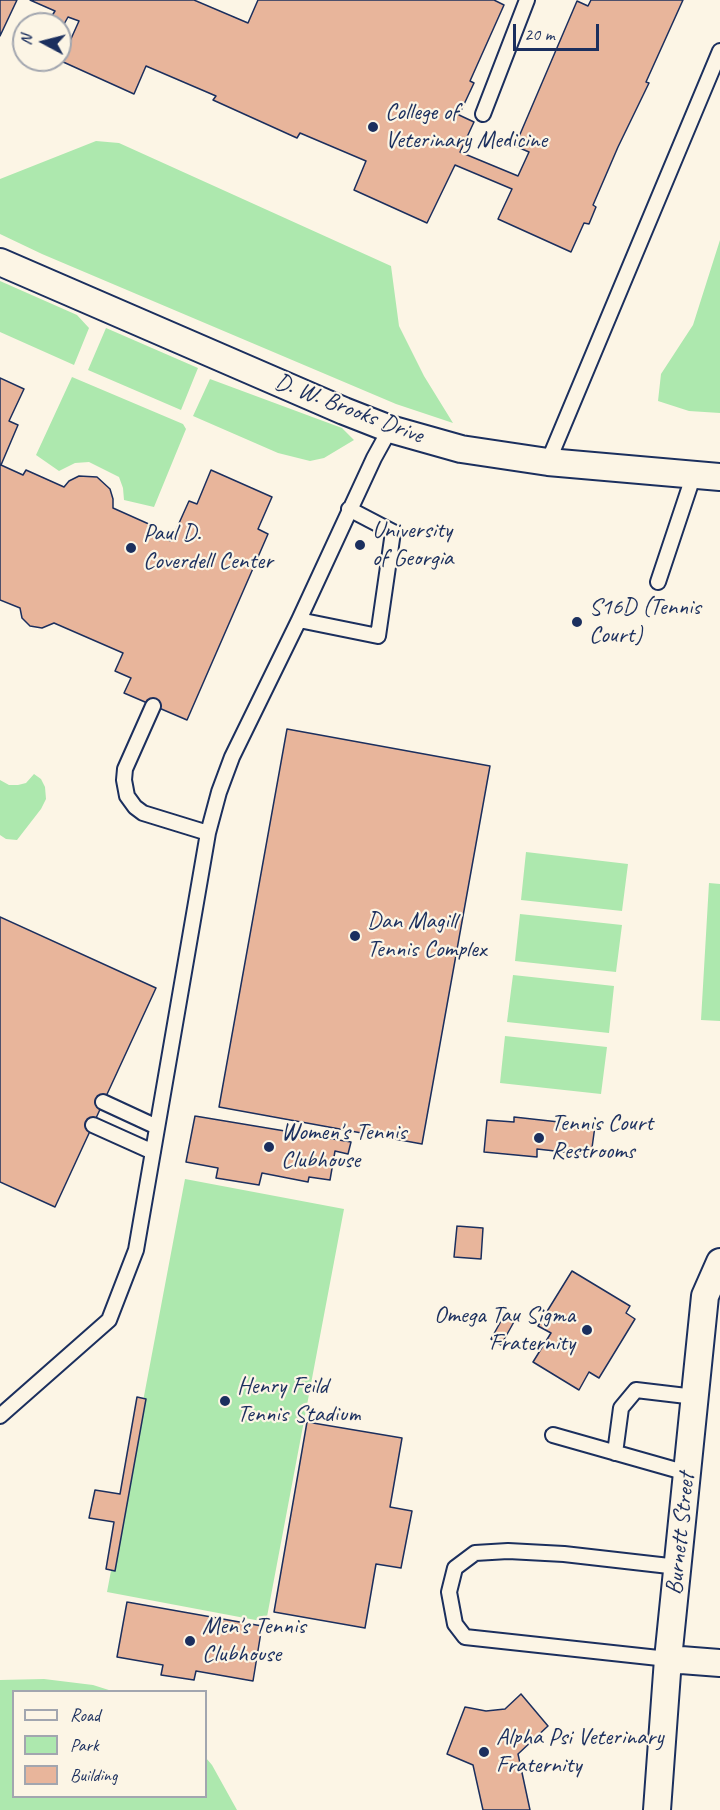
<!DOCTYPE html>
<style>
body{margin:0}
#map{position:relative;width:720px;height:1810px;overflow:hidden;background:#fcf5e5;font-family:Caveat,sans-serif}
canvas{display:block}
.legend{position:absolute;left:12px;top:1690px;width:195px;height:108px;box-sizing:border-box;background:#fcf5e5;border:2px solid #a2a6af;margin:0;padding:8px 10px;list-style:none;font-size:18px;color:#1b2f5e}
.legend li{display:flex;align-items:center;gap:12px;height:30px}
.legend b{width:30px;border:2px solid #a2a6af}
.north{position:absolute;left:12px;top:12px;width:60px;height:60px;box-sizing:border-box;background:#fcf5e5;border:2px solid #a2a6af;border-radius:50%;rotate:277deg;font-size:16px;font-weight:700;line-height:24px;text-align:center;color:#1b2f5e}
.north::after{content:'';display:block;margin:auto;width:21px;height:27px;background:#1b2f5e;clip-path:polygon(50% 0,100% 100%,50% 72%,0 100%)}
.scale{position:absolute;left:513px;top:24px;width:86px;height:27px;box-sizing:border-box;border:3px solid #1b2f5e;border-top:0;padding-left:8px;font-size:18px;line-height:21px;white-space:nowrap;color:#1b2f5e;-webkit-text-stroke:4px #fcf5e5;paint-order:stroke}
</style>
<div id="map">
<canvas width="720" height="1810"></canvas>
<ul class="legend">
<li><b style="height:8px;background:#fcf5e5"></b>Road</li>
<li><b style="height:16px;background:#ade8ae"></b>Park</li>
<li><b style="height:16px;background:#e8b59b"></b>Building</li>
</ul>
<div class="north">N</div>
<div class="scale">20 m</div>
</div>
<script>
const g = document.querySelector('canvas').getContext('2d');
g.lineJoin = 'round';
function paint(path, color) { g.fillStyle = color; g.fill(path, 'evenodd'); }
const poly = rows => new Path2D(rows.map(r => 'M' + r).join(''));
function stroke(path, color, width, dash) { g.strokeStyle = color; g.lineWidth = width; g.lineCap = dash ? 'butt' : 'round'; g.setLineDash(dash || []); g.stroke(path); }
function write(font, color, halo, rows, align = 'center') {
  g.font = font + ' Caveat,sans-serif'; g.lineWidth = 4.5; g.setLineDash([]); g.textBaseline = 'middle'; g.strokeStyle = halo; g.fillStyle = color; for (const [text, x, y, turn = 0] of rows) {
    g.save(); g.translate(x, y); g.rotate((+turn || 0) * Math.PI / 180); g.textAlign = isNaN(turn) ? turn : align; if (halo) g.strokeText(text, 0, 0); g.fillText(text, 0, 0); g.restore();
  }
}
const green = poly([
 [96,141,119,143,391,266,399,326,424,376,453,423,396,404,42,254,0,234,0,179],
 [720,240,720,413,689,411,658,401,661,374,693,325],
 [0,281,77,315,89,328,74,365,0,332],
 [106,328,198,368,181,410,88,370],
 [72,377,183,424,186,429,154,507,124,500,123,488,119,477,89,462,75,463,59,471,36,455],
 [210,379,342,428,354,440,324,458,310,461,278,453,193,416],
 [34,774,41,779,45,787,46,799,41,809,17,840,6,839,0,835,0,780,9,785,18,785,26,783],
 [526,852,628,864,622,911,521,900],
 [709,883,720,884,720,1021,701,1020],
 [520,914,622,925,616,972,515,961],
 [513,975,614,986,609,1033,507,1022],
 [505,1036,607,1047,601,1094,500,1083],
 [185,1179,344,1209,266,1622,107,1592],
 [44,1679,93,1685,112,1691,14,1692,14,1796,206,1796,206,1758,212,1765,237,1810,0,1810,0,1680]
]);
const building = poly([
 [0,0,17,0,0,36,0,0],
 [30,0,194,0,248,23,258,0,494,0,504,5,470,81,474,83,459,115,474,122,460,152,518,176,529,152,515,146,577,1,588,6,591,0,683,0,646,82,649,83,618,147,593,205,596,207,589,224,584,223,571,252,498,219,512,189,455,165,427,223,354,190,366,161,300,133,297,138,213,100,216,96,146,66,134,94,61,61,79,21,68,17,63,26,60,27,60,24,51,24,50,19,55,11,30,0],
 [0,378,24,389,9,421,18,425,1,465,23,475,26,470,64,487,69,481,79,476,97,477,110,489,113,499,113,508,151,525,148,531,171,541,189,501,197,504,211,470,272,497,258,529,268,534,187,720,124,693,131,678,115,671,123,653,54,623,42,628,30,626,22,618,20,608,0,600,0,378],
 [287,729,490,766,422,1144,219,1107,287,729],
 [0,917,156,988,55,1207,0,1182,0,917],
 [195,1116,351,1142,348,1154,335,1151,330,1180,309,1177,308,1182,262,1173,259,1185,216,1178,218,1168,186,1162,195,1116],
 [514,1117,595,1126,591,1155,537,1149,537,1157,484,1152,487,1120,514,1122,514,1117],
 [457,1226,483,1228,481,1259,454,1257,457,1226],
 [572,1271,630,1306,626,1313,635,1319,599,1378,589,1372,579,1390,533,1362,551,1333,538,1326,572,1271],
 [505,1314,515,1320,501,1345,491,1339,505,1314],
 [137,1397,146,1399,115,1571,106,1569,114,1522,89,1518,95,1490,120,1494,137,1397],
 [307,1422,402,1438,390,1507,412,1511,401,1568,376,1564,365,1628,274,1612,307,1422],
 [127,1602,262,1626,253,1681,196,1671,194,1680,161,1675,163,1665,117,1657,127,1602],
 [521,1694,548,1726,518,1754,530,1810,483,1810,473,1765,447,1754,465,1707,486,1711,505,1709,521,1694]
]);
const service = poly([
 [483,114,527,0],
 [548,462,720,51],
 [658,582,694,474],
 [299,620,378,636,393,532,349,509],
 [153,706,125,769,124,780,127,796,135,807,143,813,208,833],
 [103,1102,157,1127],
 [93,1125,153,1152],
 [0,1416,109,1320,136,1250,208,833,219,792,232,757,299,620,374,458,390,429],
 [553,1435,687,1473],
 [615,1453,621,1408,636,1390,695,1397],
 [668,1659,465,1637,455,1624,449,1592,455,1568,475,1553,508,1551,564,1554,678,1567]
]);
const minor = poly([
 [0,262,344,411,390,429,461,449,548,462,720,477],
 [668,1659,720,1663],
 [657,1810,668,1659,705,1296,720,1262]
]);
const markers = [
 [373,127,6,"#1b2f5e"],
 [360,545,6,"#1b2f5e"],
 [131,548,6,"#1b2f5e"],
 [577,622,6,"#1b2f5e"],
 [355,936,6,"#1b2f5e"],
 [539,1138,6,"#1b2f5e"],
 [269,1147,6,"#1b2f5e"],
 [587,1330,6,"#1b2f5e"],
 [225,1401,6,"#1b2f5e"],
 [190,1641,6,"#1b2f5e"],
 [484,1752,6,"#1b2f5e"]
];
const poiNames = [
 ["College of",385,113],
 ["Veterinary Medicine",385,141],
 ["University",372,531],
 ["of Georgia",372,559],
 ["Paul D.",143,534],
 ["Coverdell Center",143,562],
 ["S16D (Tennis",589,608],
 ["Court)",589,636],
 ["Dan Magill",367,922],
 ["Tennis Complex",367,950],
 ["Tennis Court",551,1124],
 ["Restrooms",551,1152],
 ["Women's Tennis",281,1133],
 ["Clubhouse",281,1161],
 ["Omega Tau Sigma",575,1316,"right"],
 ["Fraternity",575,1344,"right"],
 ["Henry Feild",237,1387],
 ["Tennis Stadium",237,1415],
 ["Men's Tennis",202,1627],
 ["Clubhouse",202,1655],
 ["Alpha Psi Veterinary",496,1738],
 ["Fraternity",496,1766]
];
const streetNames = [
 ["D. W. Brooks Drive",349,409,21],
 ["Burnett Street",681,1534,-84]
];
paint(green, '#ade8ae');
paint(building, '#e8b59b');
stroke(building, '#1b2f5e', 1.5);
stroke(service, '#1b2f5e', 18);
stroke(minor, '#1b2f5e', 30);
stroke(service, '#fcf5e5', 14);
stroke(minor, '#fcf5e5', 26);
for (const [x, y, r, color] of markers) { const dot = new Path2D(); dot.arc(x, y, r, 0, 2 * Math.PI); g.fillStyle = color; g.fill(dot); stroke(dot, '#fcf5e5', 2); }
write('24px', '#1b2f5e', '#fcf5e5', poiNames, 'left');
write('24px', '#1b2f5e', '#fcf5e5', streetNames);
</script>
